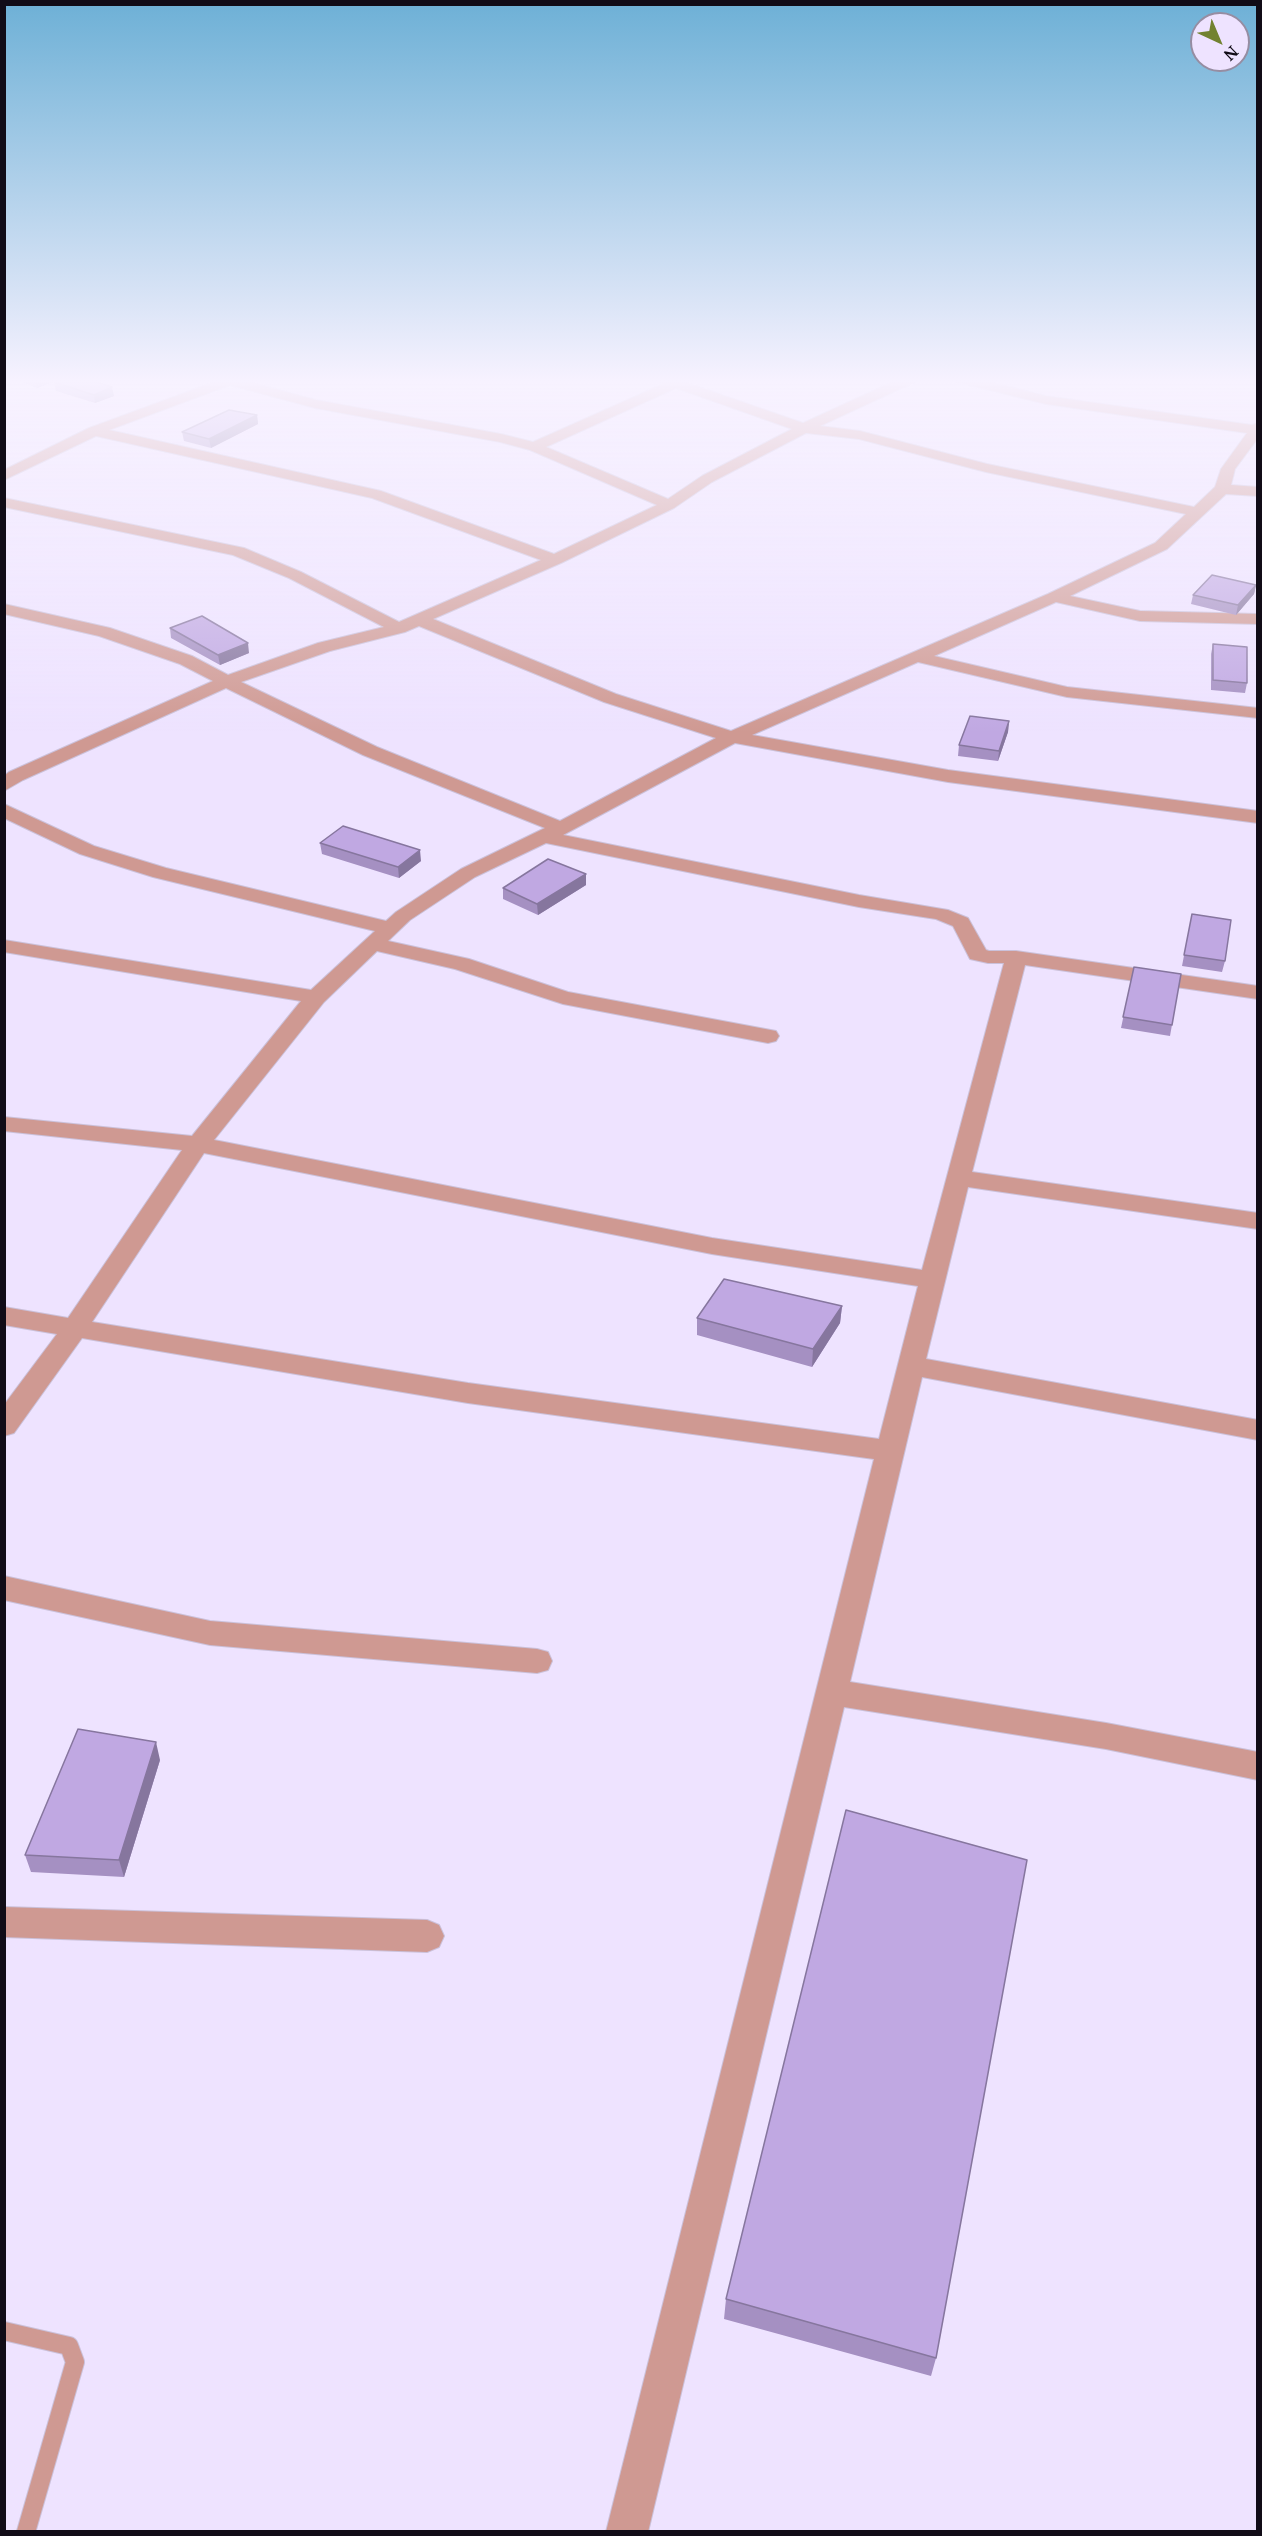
<!DOCTYPE html>
<style>
body{margin:0}
#map{position:relative;width:1262px;height:2536px;overflow:hidden;background:#eee3ff;font-family:"Noto Serif",serif}
canvas{display:block}
.frame{position:absolute;inset:0;border:6px solid #110c17;pointer-events:none}
.north{position:absolute;left:1190px;top:12px;width:60px;height:60px;box-sizing:border-box;background:#eee3ff;border:2px solid #968da2;border-radius:50%;rotate:136deg;font-size:16px;font-weight:700;line-height:24px;text-align:center;color:#110c17}
.north::after{content:'';display:block;margin:auto;width:21px;height:27px;background:#728231;clip-path:polygon(50% 0,100% 100%,50% 72%,0 100%)}
</style>
<div id="map">
<canvas width="1262" height="2536"></canvas>
<div class="frame"></div>
<div class="north">N</div>
</div>
<script>
const g = document.querySelector('canvas').getContext('2d');
g.lineJoin = 'round';
const poly = rows => new Path2D(rows.map(r => 'M' + r).join(''));
function stroke(path, color, width, dash) { g.strokeStyle = color; g.lineWidth = width; g.lineCap = dash ? 'butt' : 'round'; g.setLineDash(dash || []); g.stroke(path); }
function paint(path, color) { g.fillStyle = color; g.fill(path, 'evenodd'); }
const lane = poly([
 [4,2331,69,2346,75,2362,26,2532]
]);
const street = poly([
 [225,378,244,378,242,380,316,400,501,434,533,442,663,384,653,378,673,378,803,423,901,378,919,378,917,381,820,426,860,431,987,464,1194,507,1215,487,1221,469,1247,433,1046,404,953,381,951,378,974,378,1046,396,1252,425,1258,423,1258,438,1235,469,1231,485,1258,487,1258,496,1226,494,1167,549,1070,596,1140,611,1258,614,1258,624,1140,621,1056,602,934,656,1067,687,1258,708,1258,718,1067,697,918,662,752,735,948,770,1258,811,1258,823,948,782,735,743,563,835,859,895,948,910,968,918,986,950,989,951,1016,951,1258,986,1258,999,1025,965,972,1172,1258,1213,1258,1229,968,1187,926,1359,1258,1420,1258,1440,922,1377,850,1682,1106,1723,1258,1752,1258,1780,1106,1749,844,1707,648,2532,606,2532,874,1459,468,1403,82,1338,14,1433,4,1436,4,1405,57,1334,4,1325,4,1307,68,1318,182,1150,4,1131,4,1117,192,1136,301,1001,4,952,4,940,311,990,375,931,153,877,80,854,4,818,4,804,94,846,166,868,386,921,396,912,461,869,545,828,363,755,226,688,23,780,4,791,4,776,9,772,213,681,180,664,99,636,4,614,4,604,110,628,192,656,228,675,318,643,384,627,289,578,233,555,4,507,4,498,244,548,301,572,399,622,541,560,372,498,96,436,4,480,4,470,89,428,225,378],
 [230,385,315,408,500,442,530,450,657,505,554,554,381,491,109,430,230,385],
 [676,388,792,429,702,476,668,499,546,447,676,388],
 [806,433,859,439,986,472,1186,514,1155,543,1048,594,731,731,616,694,433,619,561,563,674,508,712,482,806,433],
 [419,626,604,702,716,738,560,821,377,747,241,682,330,651,405,632,419,626],
 [546,843,859,907,936,919,953,926,970,959,988,963,1004,963,922,1270,712,1238,214,1140,324,1002,377,951,455,969,563,1004,768,1043,776,1041,779,1036,776,1031,568,992,469,959,388,941,410,920,475,877,546,843],
 [204,1153,712,1254,918,1286,879,1439,468,1383,92,1322,204,1153],
 [4,1576,210,1621,537,1649,548,1652,552,1661,548,1670,537,1673,210,1645,4,1600,4,1576],
 [4,1907,427,1920,439,1925,444,1936,439,1947,427,1952,4,1937,4,1907]
]);
const wall = poly([
 [11,378,59,378,59,380,37,388],
 [54,382,114,396,95,403,56,391],
 [257,415,258,424,211,448,184,441,182,432],
 [1256,585,1254,594,1236,615,1191,604,1193,595],
 [170,628,249,653,220,665,171,638],
 [1213,644,1247,683,1245,693,1211,690,1211,654],
 [1009,721,1008,732,998,761,958,756,959,745],
 [320,843,421,861,399,878,322,854],
 [586,885,538,915,503,899,503,888],
 [1192,914,1225,961,1222,972,1182,966],
 [1134,967,1181,974,1170,1036,1121,1028],
 [842,1306,840,1323,812,1367,697,1335,697,1318],
 [160,1760,124,1877,31,1872,25,1855],
 [726,2299,936,2358,931,2376,724,2319]
]);
const shadedWall = poly([
 [39,378,59,378,59,380,37,388,35,379],
 [112,387,114,396,95,403,94,395],
 [257,415,258,424,211,448,209,439],
 [1256,585,1254,594,1236,615,1238,605],
 [248,643,249,653,220,665,218,655],
 [1009,721,1008,732,998,761,999,751],
 [420,850,421,861,399,878,398,867],
 [586,874,586,885,538,915,537,904],
 [842,1306,840,1323,812,1367,813,1349],
 [156,1742,160,1760,124,1877,119,1860]
]);
const building = poly([
 [67,378,84,378,112,387,94,395,54,382,67,378],
 [229,410,257,415,209,439,182,432,229,410],
 [1212,575,1256,585,1238,605,1193,595,1212,575],
 [202,616,248,643,218,655,170,628,202,616],
 [1213,644,1247,647,1247,683,1213,680,1213,644],
 [970,716,1009,721,999,751,959,745,970,716],
 [343,826,420,850,398,867,320,843,343,826],
 [548,859,586,874,537,904,503,888,548,859],
 [1192,914,1231,920,1225,961,1184,955,1192,914],
 [1134,967,1181,974,1172,1025,1123,1017,1134,967],
 [724,1279,842,1306,813,1349,697,1318,724,1279],
 [78,1729,156,1742,119,1860,25,1855,78,1729],
 [846,1810,1027,1860,936,2358,726,2299,846,1810]
]);
stroke(lane, '#cbc1da', 20);
stroke(street, '#cbc1da', 2);
stroke(lane, '#cf9992', 18);
paint(street, '#cf9992');
paint(wall, '#a590c2');
paint(shadedWall, '#86769e');
paint(building, '#c0a8e2');
stroke(building, '#86769e', 1.5);
const sky = g.createLinearGradient(0, 0, 0, 733);
sky.addColorStop(0, '#6db0d6');
sky.addColorStop(0.52, '#f7f2ff');
sky.addColorStop(1, '#f7f2ff00');
g.fillStyle = sky;
g.fillRect(0, 0, 1262, 733);
</script>
